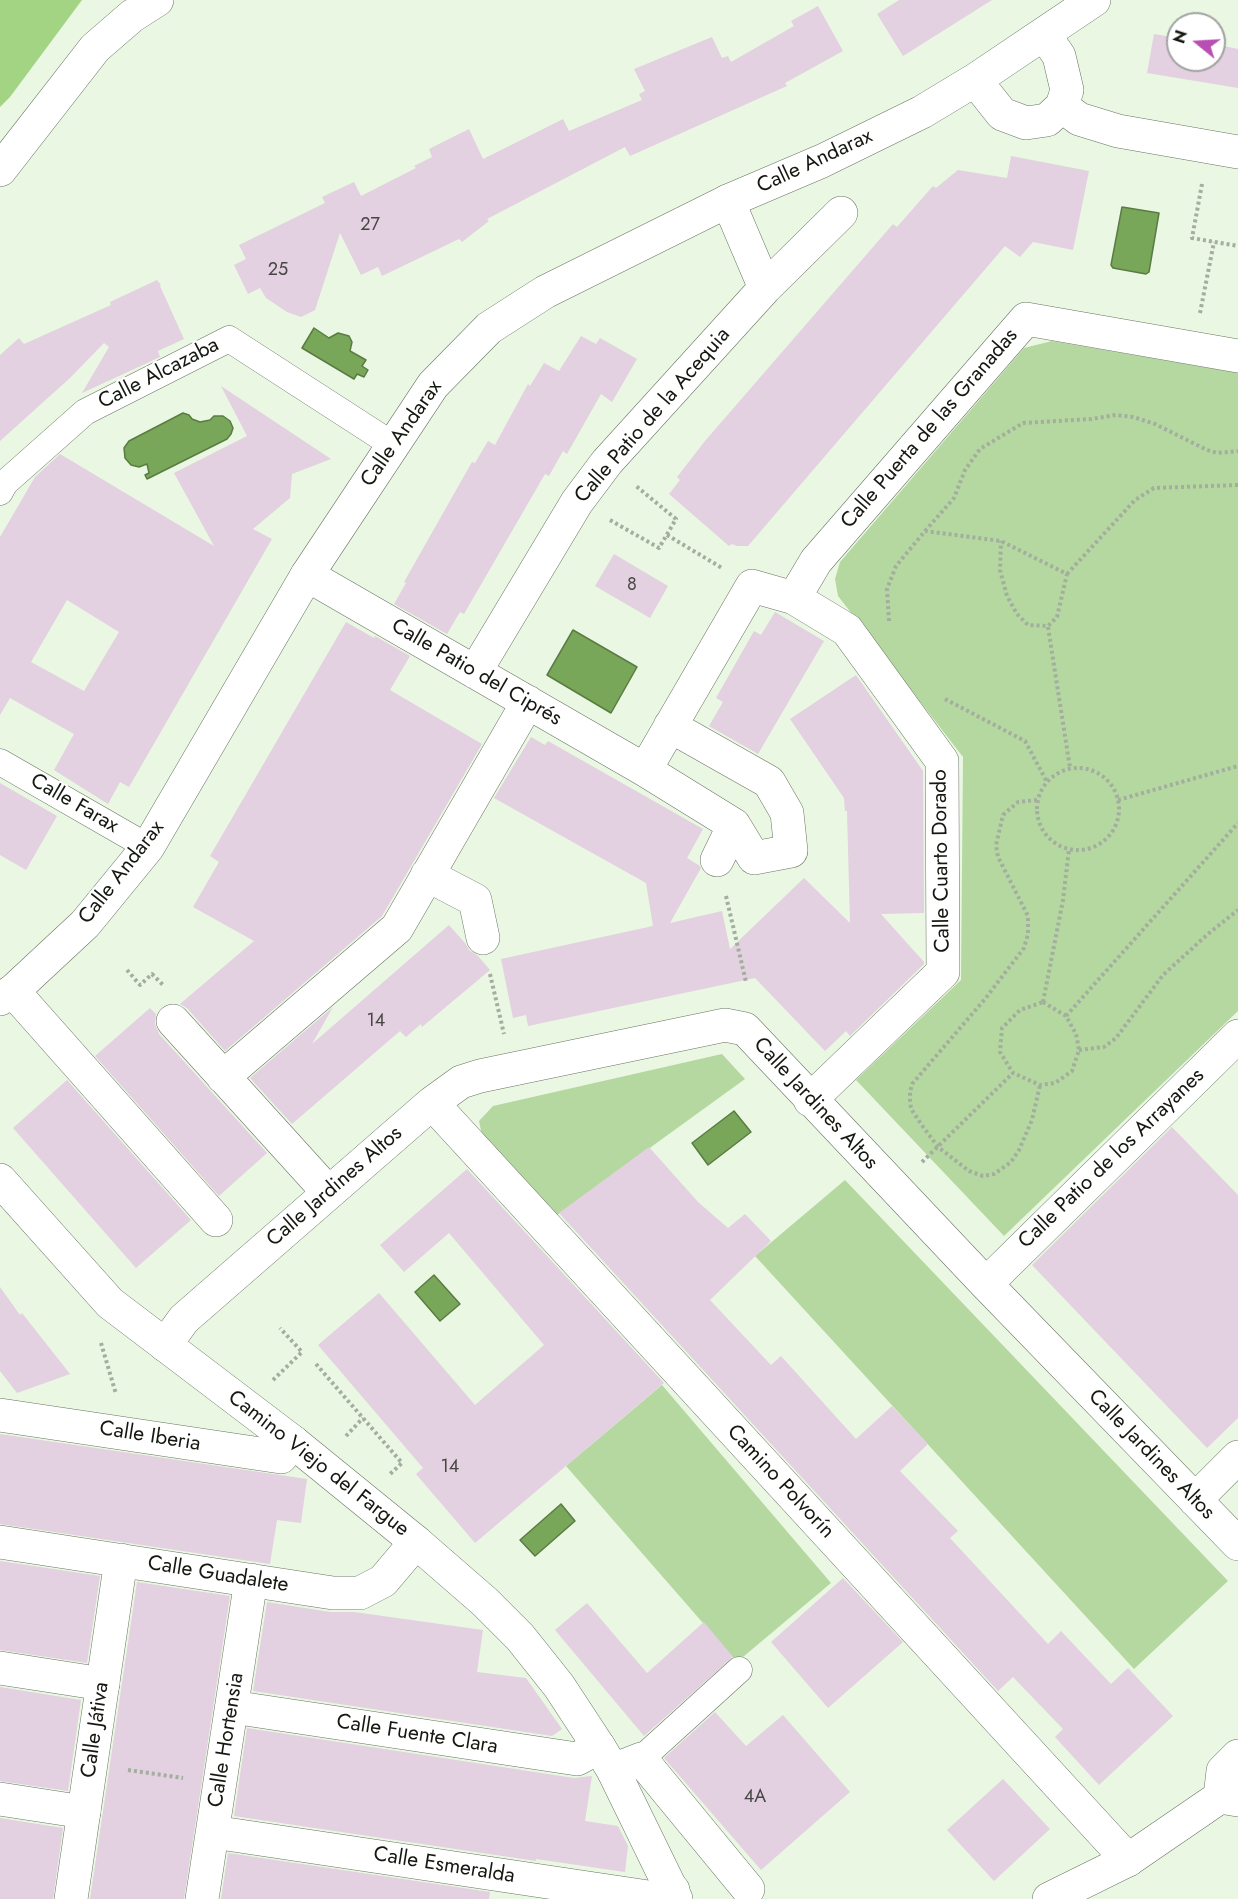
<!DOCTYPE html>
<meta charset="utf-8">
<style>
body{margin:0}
#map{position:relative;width:1238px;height:1899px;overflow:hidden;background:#eaf7e3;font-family:Jost,sans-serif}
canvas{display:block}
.north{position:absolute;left:1166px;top:12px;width:60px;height:60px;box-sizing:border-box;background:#fff;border:2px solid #a1a3a0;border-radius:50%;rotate:288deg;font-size:16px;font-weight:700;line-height:24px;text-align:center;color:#141811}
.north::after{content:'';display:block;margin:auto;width:21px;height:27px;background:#b94fb2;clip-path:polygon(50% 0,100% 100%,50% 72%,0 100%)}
</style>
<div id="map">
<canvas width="1238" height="1899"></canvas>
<div class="north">N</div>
</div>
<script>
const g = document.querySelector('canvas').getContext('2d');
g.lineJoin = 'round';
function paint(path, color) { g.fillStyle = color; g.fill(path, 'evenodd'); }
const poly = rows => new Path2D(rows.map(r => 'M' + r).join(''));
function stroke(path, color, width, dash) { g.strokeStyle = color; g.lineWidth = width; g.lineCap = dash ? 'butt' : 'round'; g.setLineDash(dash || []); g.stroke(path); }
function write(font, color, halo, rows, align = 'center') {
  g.font = font + ' Jost,sans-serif'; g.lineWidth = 4.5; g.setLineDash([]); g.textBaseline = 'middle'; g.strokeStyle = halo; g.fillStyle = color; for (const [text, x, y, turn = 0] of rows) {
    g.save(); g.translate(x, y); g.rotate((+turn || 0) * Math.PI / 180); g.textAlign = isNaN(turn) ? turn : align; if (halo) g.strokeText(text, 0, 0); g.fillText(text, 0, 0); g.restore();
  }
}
const green = poly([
 [1052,341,1238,373,1238,1011,1004,1236,856,1080,961,980,963,757,838,596,835,579,840,562,1024,348],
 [722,1054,745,1079,553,1218,482,1135,479,1121,493,1106],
 [845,1180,1228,1581,1134,1669,755,1256],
 [662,1385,831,1583,737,1662,566,1466]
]);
const forest = poly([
 [0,0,82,0,10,97,0,107]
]);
const water = poly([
 [1122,207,1159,213,1149,272,1146,274,1113,268,1111,265,1122,207],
 [314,328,329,338,338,333,349,336,352,342,350,351,366,360,362,366,368,370,364,377,357,374,354,379,302,348,314,328],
 [183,413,189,415,192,419,200,422,210,420,214,416,223,416,230,421,233,428,231,434,227,439,147,479,145,475,149,473,147,464,139,467,131,465,125,458,124,448,129,441,183,413],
 [573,630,637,667,611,713,547,675,573,630],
 [734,1111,751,1132,708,1165,692,1143,734,1111],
 [434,1275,460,1304,440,1321,415,1292,434,1275],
 [561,1504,575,1521,535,1556,520,1540,561,1504]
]);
const building = poly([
 [899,0,992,0,903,56,877,14],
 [818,6,843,51,785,83,787,86,630,156,625,147,487,219,489,221,462,242,459,239,382,276,378,267,361,275,340,233,315,310,301,317,287,312,266,298,260,288,248,294,234,265,246,259,239,245,325,203,322,197,354,182,361,196,416,168,414,166,432,157,429,149,469,129,483,159,563,119,569,131,642,100,639,94,645,91,634,69,712,37,722,58,728,56,731,62,794,26,791,21],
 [1154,34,1178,38,1178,60,1214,60,1214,44,1238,49,1238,88,1147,73],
 [1011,156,1089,171,1073,250,1033,242,1020,257,1005,246,748,546,737,546,732,544,729,546,669,494,680,480,677,477,705,441,893,224,897,227,933,186,936,188,958,170,1007,178],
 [157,280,161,285,160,286,184,339,158,351,160,357,82,393,109,347,104,343,70,378,0,441,0,355,19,338,24,344,111,305,110,302],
 [581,336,596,344,600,338,637,359,612,402,601,394,567,454,563,451,549,476,545,474,464,614,460,612,447,634,394,604,406,583,404,582,472,462,475,463,488,441,495,445,528,384,530,386,544,363,559,371],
 [221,386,331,459,292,474,290,498,253,529,272,539,129,787,120,782,108,804,54,770,74,734,10,698,0,715,0,537,35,477,60,454,214,546,174,473,247,436],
 [67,600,119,632,84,691,31,662],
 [614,554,668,586,650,618,595,586],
 [775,612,824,641,758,754,709,726,723,702,716,698,754,631,761,635],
 [346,622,374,638,375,636,410,656,390,690,482,744,382,916,225,1051,187,1008,180,1004,254,941,193,907,219,862,210,856],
 [856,675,923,771,924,913,881,914,924,962,924,964,850,1036,846,1031,825,1051,755,978,528,1026,526,1015,513,1018,501,959,653,926,646,883,494,798,531,737,545,745,548,741,703,829,687,858,700,866,701,868,670,923,722,911,730,949,804,878,850,923,847,811,845,811,844,798,790,719],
 [0,783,57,816,26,870,0,855],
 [449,925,465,943,469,950,478,956,490,970,422,1027,421,1024,406,1037,400,1031,292,1124,250,1078,333,1007,312,1044],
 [150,1008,156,1014,155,1024,159,1034,267,1153,219,1196,95,1056],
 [67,1080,191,1220,136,1268,13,1128],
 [1172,1127,1238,1195,1238,1418,1207,1448,1032,1265],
 [649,1147,698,1202,728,1228,745,1214,771,1241,710,1300,771,1365,781,1356,856,1439,892,1406,928,1444,900,1471,958,1531,950,1538,1048,1644,1061,1631,1111,1684,1128,1668,1173,1716,1099,1785,1055,1737,1063,1729,1013,1677,998,1691,559,1213],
 [467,1169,664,1383,475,1543,416,1474,423,1468,318,1345,379,1293,475,1405,544,1345,449,1233,404,1272,380,1245],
 [0,1287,20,1315,22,1313,70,1374,17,1393,0,1371],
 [0,1434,307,1479,301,1523,277,1520,270,1564,0,1524],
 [0,1561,100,1576,87,1663,0,1650],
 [843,1578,903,1642,828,1708,771,1642],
 [137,1582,230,1596,184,1899,90,1899],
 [267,1602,330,1612,354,1612,483,1630,477,1672,526,1678,562,1729,552,1736,253,1691],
 [587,1603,647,1673,704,1622,733,1657,644,1736,555,1630],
 [0,1687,81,1700,68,1791,0,1781],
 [715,1712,746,1746,783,1715,850,1792,761,1870,664,1758],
 [247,1728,574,1778,592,1776,585,1821,618,1826,628,1846,625,1872,536,1859,536,1861,234,1816],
 [1003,1779,1050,1829,994,1881,947,1830],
 [0,1818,63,1828,53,1899,0,1899],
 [228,1853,490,1892,489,1899,221,1899]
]);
const path = poly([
 [1202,184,1192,238,1238,246],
 [1200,313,1214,242],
 [610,520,659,548,676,519,636,486],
 [925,531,954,498,965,470,980,449,1023,423,1091,419,1116,415,1133,417,1155,424,1207,450,1217,453,1238,451],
 [667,535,722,568],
 [1067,574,1135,500,1154,488,1238,485],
 [889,621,887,589,896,566,925,531,1001,541,1067,574,1057,617,1048,626,1028,625,1017,614,1007,596,1000,570,1001,541],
 [1048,627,1070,768],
 [945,699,1025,741,1047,782],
 '1037 809a41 41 0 1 1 82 0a41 41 0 1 1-82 0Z',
 [1037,800,1018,802,1003,815,996,845,998,857,1028,916,1028,934,1024,948,985,999,912,1084,910,1092,910,1100,911,1109,921,1124,938,1147,969,1171,983,1176,994,1174,1011,1162,1019,1150,1032,1120,1040,1085],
 [1118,800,1238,766],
 [726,896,746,982],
 [127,970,140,985,152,974,163,985],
 [490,974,504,1034],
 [1043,1002,1066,1016,1076,1034,1079,1050,1072,1071,1055,1083,1040,1085,1013,1073,1000,1052,1002,1028,1020,1010,1043,1002],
 [1043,1002,1063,900,1069,849],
 [1066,1016,1238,823],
 [1079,1050,1104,1047,1116,1038,1163,975,1208,934,1238,910],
 [922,1162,1013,1073],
 [101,1343,116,1394],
 [316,1364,402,1463,390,1474],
 [273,1380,302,1352,280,1328],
 [346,1436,363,1418],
 [128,1770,183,1778]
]);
const pedestrian = poly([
 [0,492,5,483,85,412,229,339,393,445],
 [0,762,148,847],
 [641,1759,739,1670]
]);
const minor = poly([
 [728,201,765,288],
 [307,575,645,770,734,825,717,860],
 [794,598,816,561,1026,319,1238,356],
 [475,672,577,502,607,462,765,288,841,213],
 [670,726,769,782,787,813,791,851,754,858,734,825],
 [645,770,752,586,794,598,847,630,942,761,943,972,810,1100],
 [427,875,475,900,483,938],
 [13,991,216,1220],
 [173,1021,328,1192],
 [223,1077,397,928,528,702],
 [432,1103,1128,1860],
 [986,1284,1238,1036],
 [165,1345,184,1319,432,1103,461,1082,480,1076,725,1025,745,1029,986,1284,1238,1544],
 [0,1415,281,1457,293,1442],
 [1195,1500,1238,1457],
 [0,1668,103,1684],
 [232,1707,577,1759,599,1747],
 [613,1770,641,1759,748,1889],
 [0,1799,84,1812],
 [213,1832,655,1898,673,1890]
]);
const tertiary = poly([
 [975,80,1002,114,1026,123,1047,120,1062,106,1067,90,1059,56,1044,34],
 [1062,106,1079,119,1118,131,1238,152],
 [0,170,95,48,132,16,157,0],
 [0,999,13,991,85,924,148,847,307,575,433,385,489,328,545,292,728,201,822,161,922,112,975,80,1094,0],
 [0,1542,333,1593,360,1593,383,1581,416,1542],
 [1220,1797,1223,1771,1238,1756],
 [71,1899,121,1560],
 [202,1899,251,1580],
 [1049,1899,1128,1860,1220,1797,1238,1800]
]);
const secondary = poly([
 [0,1180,110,1303,293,1442,416,1542,485,1602,520,1637,559,1686,599,1747,613,1770,676,1899]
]);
const numberNames = [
 ["27",370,226],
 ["25",278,271],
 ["8",632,586],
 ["14",376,1022],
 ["14",450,1468],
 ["4A",755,1798]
];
const streetNames = [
 ["Calle Andarax",815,162,-25],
 ["Calle Alcazaba",159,374,-27],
 ["Calle Patio de la Acequia",653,416,-49],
 ["Calle Puerta de las Granadas",930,429,-49],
 ["Calle Andarax",402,434,-55],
 ["Calle Patio del Ciprés",476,673,30],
 ["Calle Farax",74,804,30],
 ["Calle Cuarto Dorado",942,861,-91],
 ["Calle Andarax",122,873,-52],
 ["Calle Jardines Altos",815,1104,47],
 ["Calle Patio de los Arrayanes",1112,1159,-44],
 ["Calle Jardines Altos",335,1187,-41],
 ["Calle Iberia",150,1437,9],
 ["Calle Jardines Altos",1151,1455,46],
 ["Camino Viejo del Fargue",318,1464,38],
 ["Camino Polvorín",780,1482,47],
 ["Calle Guadalete",218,1575,9],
 ["Calle Játiva",96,1730,-82],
 ["Calle Fuente Clara",417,1735,9],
 ["Calle Hortensia",227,1740,-81],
 ["Calle Esmeralda",444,1866,9]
];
paint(green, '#b5d8a0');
paint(forest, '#a3d484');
paint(water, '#78a759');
stroke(water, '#5a7c43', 1.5);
paint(building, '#e3d0e0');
stroke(pedestrian, '#697463', 27);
stroke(minor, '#697463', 34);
stroke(tertiary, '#697463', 34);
stroke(secondary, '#697463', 34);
stroke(path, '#a3ae9e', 4, [3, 3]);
stroke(pedestrian, '#fff', 26);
stroke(minor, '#fff', 33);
stroke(tertiary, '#fff', 33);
stroke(secondary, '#fff', 33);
write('18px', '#484645', null, numberNames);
write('21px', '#141811', '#fff', streetNames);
</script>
